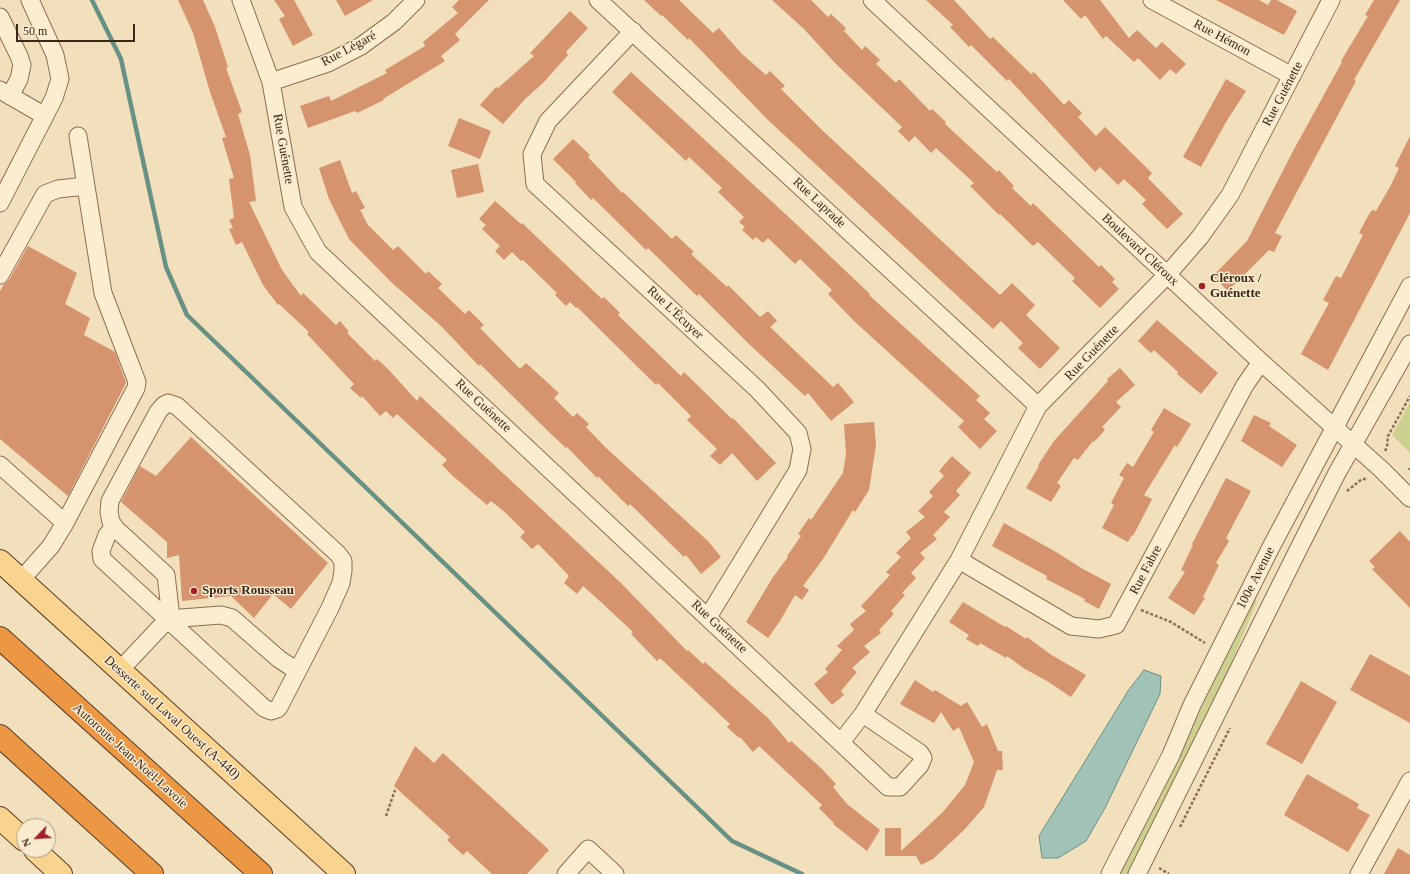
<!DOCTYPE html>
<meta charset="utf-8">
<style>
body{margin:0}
#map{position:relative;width:1410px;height:874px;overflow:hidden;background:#f2dfbc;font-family:"Times New Roman",serif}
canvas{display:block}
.north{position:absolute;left:16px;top:818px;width:40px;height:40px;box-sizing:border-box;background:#f9eacd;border:1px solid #ac9c85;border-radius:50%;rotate:245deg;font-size:11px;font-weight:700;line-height:16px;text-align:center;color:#39281a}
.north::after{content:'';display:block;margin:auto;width:14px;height:18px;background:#a11e26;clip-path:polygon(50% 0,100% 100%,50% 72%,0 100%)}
.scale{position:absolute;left:16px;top:24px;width:119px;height:18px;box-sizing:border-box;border:2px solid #39281a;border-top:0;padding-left:5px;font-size:12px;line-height:14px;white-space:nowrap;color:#39281a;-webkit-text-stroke:3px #f9eacd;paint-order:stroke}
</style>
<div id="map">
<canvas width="1410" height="874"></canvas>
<div class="north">N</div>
<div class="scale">50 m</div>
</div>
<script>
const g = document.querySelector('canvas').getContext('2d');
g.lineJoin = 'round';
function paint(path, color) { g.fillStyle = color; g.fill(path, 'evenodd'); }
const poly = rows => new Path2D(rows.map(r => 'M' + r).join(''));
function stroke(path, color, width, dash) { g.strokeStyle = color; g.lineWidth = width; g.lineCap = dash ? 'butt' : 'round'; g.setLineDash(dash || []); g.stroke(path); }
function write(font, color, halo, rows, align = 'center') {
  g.font = font + ' "Times New Roman",serif'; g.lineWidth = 3; g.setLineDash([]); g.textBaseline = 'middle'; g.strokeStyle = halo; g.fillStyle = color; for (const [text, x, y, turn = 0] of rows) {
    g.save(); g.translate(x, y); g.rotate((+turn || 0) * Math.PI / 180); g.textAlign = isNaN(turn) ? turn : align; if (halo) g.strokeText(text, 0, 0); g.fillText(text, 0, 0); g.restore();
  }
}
const green = poly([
 [1410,402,1410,453,1392,435],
 [1255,599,1257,601,1220,691,1130,874,1117,874,1180,751]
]);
const water = poly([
 [1144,670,1161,676,1160,694,1105,808,1086,841,1058,858,1042,858,1039,836,1128,691,1144,670]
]);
const stream = poly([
 [92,0,121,59,166,267,187,315,732,841,802,874]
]);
const building = poly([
 [178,0,203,0,215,27,228,67,226,68,242,112,238,114,250,155,256,201,249,202,282,270,301,296,303,293,336,325,340,321,349,332,347,333,375,361,377,359,389,370,417,401,420,396,621,583,687,651,688,650,703,664,705,662,768,718,789,743,791,741,821,768,836,784,833,787,847,804,880,830,867,851,833,824,834,823,819,808,822,805,759,746,753,752,740,737,739,738,727,727,730,724,660,658,657,661,631,634,633,632,602,603,583,586,577,594,564,583,569,576,555,561,538,544,532,549,520,537,525,532,507,514,491,501,487,505,454,477,442,465,447,460,397,414,393,418,386,411,380,416,362,396,361,398,350,388,354,384,307,334,309,332,279,304,278,305,263,285,242,242,236,245,229,229,233,228,229,220,234,218,229,179,234,178,222,138,226,137,210,92,193,33],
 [274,0,294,0,313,35,293,46,279,19,285,16],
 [336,0,373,0,345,16],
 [459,0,489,0,455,34,460,40,441,56,445,61,383,99,384,100,357,113,355,111,308,128,300,106,329,96,331,101,387,73,385,70,425,46,423,42,458,13,452,7],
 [644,0,679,0,713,33,719,28,741,53,766,75,770,71,785,86,781,89,823,131,1000,295,1012,283,1035,305,1026,315,1060,348,1040,369,1018,348,1023,343,1001,321,993,329,767,119,689,38,688,40,662,15,661,16],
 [772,0,811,0,828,17,831,14,846,28,844,31,862,50,865,46,880,60,876,64,896,83,899,79,930,111,932,109,946,122,945,124,997,172,999,170,1014,186,1012,188,1031,206,1033,203,1099,267,1101,265,1115,279,1112,282,1119,289,1100,308,1072,281,1075,278,1038,242,1033,246,1000,214,999,215,970,186,974,183,936,148,931,153,915,136,909,142,898,131,902,127,836,64,804,29],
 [926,0,954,0,990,39,993,37,1031,74,1034,72,1064,105,1069,100,1082,113,1078,117,1096,136,1105,127,1152,173,1148,178,1183,214,1167,229,1142,204,1146,200,1124,179,1118,185,1100,167,1095,172,1009,79,1007,81,971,45,969,47,950,27,953,25],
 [1063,0,1100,0,1129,38,1137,30,1156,48,1162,42,1186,64,1176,74,1170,69,1160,80,1138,58,1134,62,1106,36,1103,39,1085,15,1081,19],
 [1216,0,1259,0,1268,5,1271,0,1277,0,1297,11,1284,35],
 [1374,0,1400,0,1354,80,1356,81,1275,233,1282,236,1274,252,1269,250,1228,291,1213,276,1247,241,1293,151,1342,62,1341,61,1368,16,1365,15],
 [570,11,588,28,566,52,568,55,543,83,525,99,503,124,480,105,496,87,498,88,534,56,530,53],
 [631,72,794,222,870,294,869,295,980,396,976,400,990,413,984,419,997,431,980,449,958,427,964,421,854,321,828,294,832,290,800,259,795,264,768,238,763,243,756,237,753,240,742,230,745,227,739,222,744,217,718,192,722,188,689,157,686,161,612,92],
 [1226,79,1246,91,1226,122,1201,167,1183,157],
 [459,118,491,131,480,159,448,146],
 [1410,136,1410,213,1328,370,1301,354,1329,303,1323,300,1336,276,1341,278,1363,235,1359,233,1368,216,1372,210,1376,211,1391,185,1399,168,1395,166],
 [573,139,590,155,588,157,622,193,623,192,672,239,676,235,694,252,691,254,727,287,728,285,760,317,768,311,777,321,770,327,833,387,838,383,854,402,831,421,808,393,805,396,750,345,699,294,697,296,648,248,646,250,593,198,591,200,575,183,576,182,553,159],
 [340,160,352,193,356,191,365,208,360,210,368,225,393,250,398,246,426,274,428,271,442,284,438,288,465,314,469,310,484,325,480,328,520,369,526,363,559,393,554,398,573,417,577,413,589,424,586,427,604,446,708,541,721,557,701,574,686,555,684,557,630,504,628,506,598,476,597,478,567,447,566,448,551,434,480,364,479,366,442,327,390,281,349,239,329,199,319,168],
 [478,164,484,192,457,198,451,170],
 [495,201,521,224,522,223,602,299,604,297,620,313,618,315,681,376,684,372,732,419,733,418,776,463,757,481,732,453,720,465,710,456,717,449,687,420,691,416,658,383,656,385,577,307,576,308,570,302,566,306,555,295,557,293,523,260,521,261,512,252,504,260,495,251,500,246,482,229,486,225,479,219],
 [28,246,77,273,65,304,90,318,84,335,115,352,126,383,68,496,0,439,0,291,4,284,9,280],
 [1157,320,1218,373,1201,394,1177,374,1178,372,1154,350,1151,353,1138,341],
 [1120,368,1135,385,1116,402,1121,407,1102,427,1105,430,1094,442,1093,441,1078,460,1074,458,1057,483,1061,486,1051,502,1026,488,1039,466,1038,465,1054,441,1108,381,1107,379],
 [1164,408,1191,424,1177,447,1175,445,1144,495,1152,499,1133,536,1132,535,1128,542,1102,528,1114,505,1111,503,1124,478,1119,475,1127,463,1133,467,1154,432,1151,430],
 [1254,415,1271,423,1269,426,1297,445,1282,467,1241,441],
 [874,422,876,445,869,490,855,512,853,510,823,559,803,586,809,590,802,600,795,595,780,621,768,638,746,622,773,577,788,557,787,556,801,536,798,534,809,518,811,520,843,473,846,454,844,424],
 [191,437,328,563,291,609,273,594,254,618,231,596,182,601,179,555,167,558,167,542,121,502,140,466,156,476],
 [952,456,971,473,956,491,960,495,944,512,950,517,933,535,937,539,920,553,925,558,911,573,916,578,902,593,905,595,891,611,894,614,879,630,881,633,864,646,870,652,852,668,857,672,841,691,844,695,832,705,814,684,828,672,825,669,842,650,837,646,854,630,850,624,866,611,861,606,890,575,886,572,901,557,896,553,911,538,906,532,925,517,918,511,933,496,929,492,944,476,939,471],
 [1226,478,1251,491,1226,538,1229,541,1216,563,1219,565,1203,597,1205,598,1194,615,1168,598,1185,572,1181,570,1193,545,1192,544],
 [1004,523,1056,552,1083,569,1111,584,1099,609,1084,601,1085,599,1046,579,1047,576,992,546],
 [1400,531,1410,542,1410,608,1372,569,1375,567,1369,561],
 [963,602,1005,627,1006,626,1026,639,1027,637,1050,654,1086,675,1071,697,1047,681,1025,669,1007,656,1006,658,980,643,978,646,966,639,969,635,949,622],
 [1370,654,1410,676,1410,723,1350,690],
 [915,680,933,692,935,690,961,706,967,702,982,727,987,724,998,751,1002,751,1003,770,997,770,984,807,965,829,933,859,921,865,916,856,885,856,885,828,901,828,901,851,943,812,965,785,974,762,959,727,953,731,941,712,934,723,900,704],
 [1301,681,1337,702,1302,764,1266,744],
 [415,746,434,763,443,753,549,850,527,874,492,874,467,851,463,855,447,840,450,837,394,786],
 [1307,774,1359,804,1357,808,1370,815,1348,852,1284,815],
 [1398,848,1410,855,1410,874,1384,874]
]);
const path = poly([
 [1385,451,1387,447,1388,436,1410,396],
 [1409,468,1410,470],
 [1347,491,1362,479,1368,479],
 [1141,610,1171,622,1205,643],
 [386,816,395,790],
 [1180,827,1230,728],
 [1159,868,1169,874]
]);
const minor = poly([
 [241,0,271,82,293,207,318,252,888,787,900,787,920,765,923,758,920,753,863,714],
 [598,0,1038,406],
 [872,0,1261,362,1381,469,1410,498],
 [1152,0,1292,76],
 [0,17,19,56,22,65,19,79,10,96],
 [633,31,548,121,532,154,535,184,757,389,798,433,802,449,798,470,708,617],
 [271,82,328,63,361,46,394,22,416,0],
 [0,90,45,116],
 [0,203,54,98,60,79,55,55,30,0],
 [0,275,45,194,58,189,86,186],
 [0,465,65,523,51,546,21,580],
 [65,523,136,388,137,382,103,293,78,136],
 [114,527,107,535,101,551,102,559,264,708,271,711,277,709,279,707,330,608,341,583,343,571,343,561,338,554,177,406,168,403,164,405,158,412,110,501,109,512,111,522,116,529,166,575,170,609,168,619,221,615,232,618,279,659,297,671],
 [959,560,1071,626,1099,629,1116,625,1245,385,1261,362],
 [120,670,168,619],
 [841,742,863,714,959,560,1038,406,1167,275,1200,237,1230,195,1331,0],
 [566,874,588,849,615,874],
 [1110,874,1171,755,1192,705,1271,547,1410,286],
 [1137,874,1294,558,1337,473,1410,344],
 [1359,874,1410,781]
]);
const major = poly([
 [0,561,344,874],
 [0,818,24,840],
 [35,850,61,874]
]);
const highway = poly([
 [0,638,261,874],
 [0,736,152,874]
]);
const markers = [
 [1202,286,4,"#a11e26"],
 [194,591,4,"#a11e26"]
];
const streetNames = [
 ["Rue Hémon",1222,38,28],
 ["Rue Légaré",349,49,-28],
 ["Rue Guénette",1283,94,-62],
 ["Rue Guénette",283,149,80],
 ["Rue Laprade",819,203,43],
 ["Boulevard Cléroux",1140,250,43],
 ["Rue L'Écuyer",675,313,43],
 ["Rue Guénette",1092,353,-46],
 ["Rue Guénette",483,406,43],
 ["Rue Fabre",1146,570,-62],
 ["100e Avenue",1256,578,-63],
 ["Rue Guénette",719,627,43],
 ["Desserte sud Laval Ouest (A-440)",172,718,42],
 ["Autoroute Jean-Noël-Lavoie",130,756,42]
];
const poiNames = [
 ["Cléroux /",1210,279],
 ["Guénette",1210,294],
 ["Sports Rousseau",202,591]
];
paint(green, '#cdd190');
paint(water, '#a1c3b7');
stroke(water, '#679184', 1);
stroke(stream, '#679184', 4.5);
paint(building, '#d5936e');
stroke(minor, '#8c6e54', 19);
stroke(major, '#593c29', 24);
stroke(highway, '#593c29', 24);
stroke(path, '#8c6e54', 2.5, [3, 2]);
stroke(minor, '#fcedd0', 17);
stroke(major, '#fad38f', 22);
stroke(highway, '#ec9743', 22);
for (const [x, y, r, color] of markers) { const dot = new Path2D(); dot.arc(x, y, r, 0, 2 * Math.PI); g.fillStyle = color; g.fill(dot); stroke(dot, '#f9eacd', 1.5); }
write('13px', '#39281a', '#f9eacd', streetNames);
write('bold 13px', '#39281a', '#f9eacd', poiNames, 'left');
</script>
